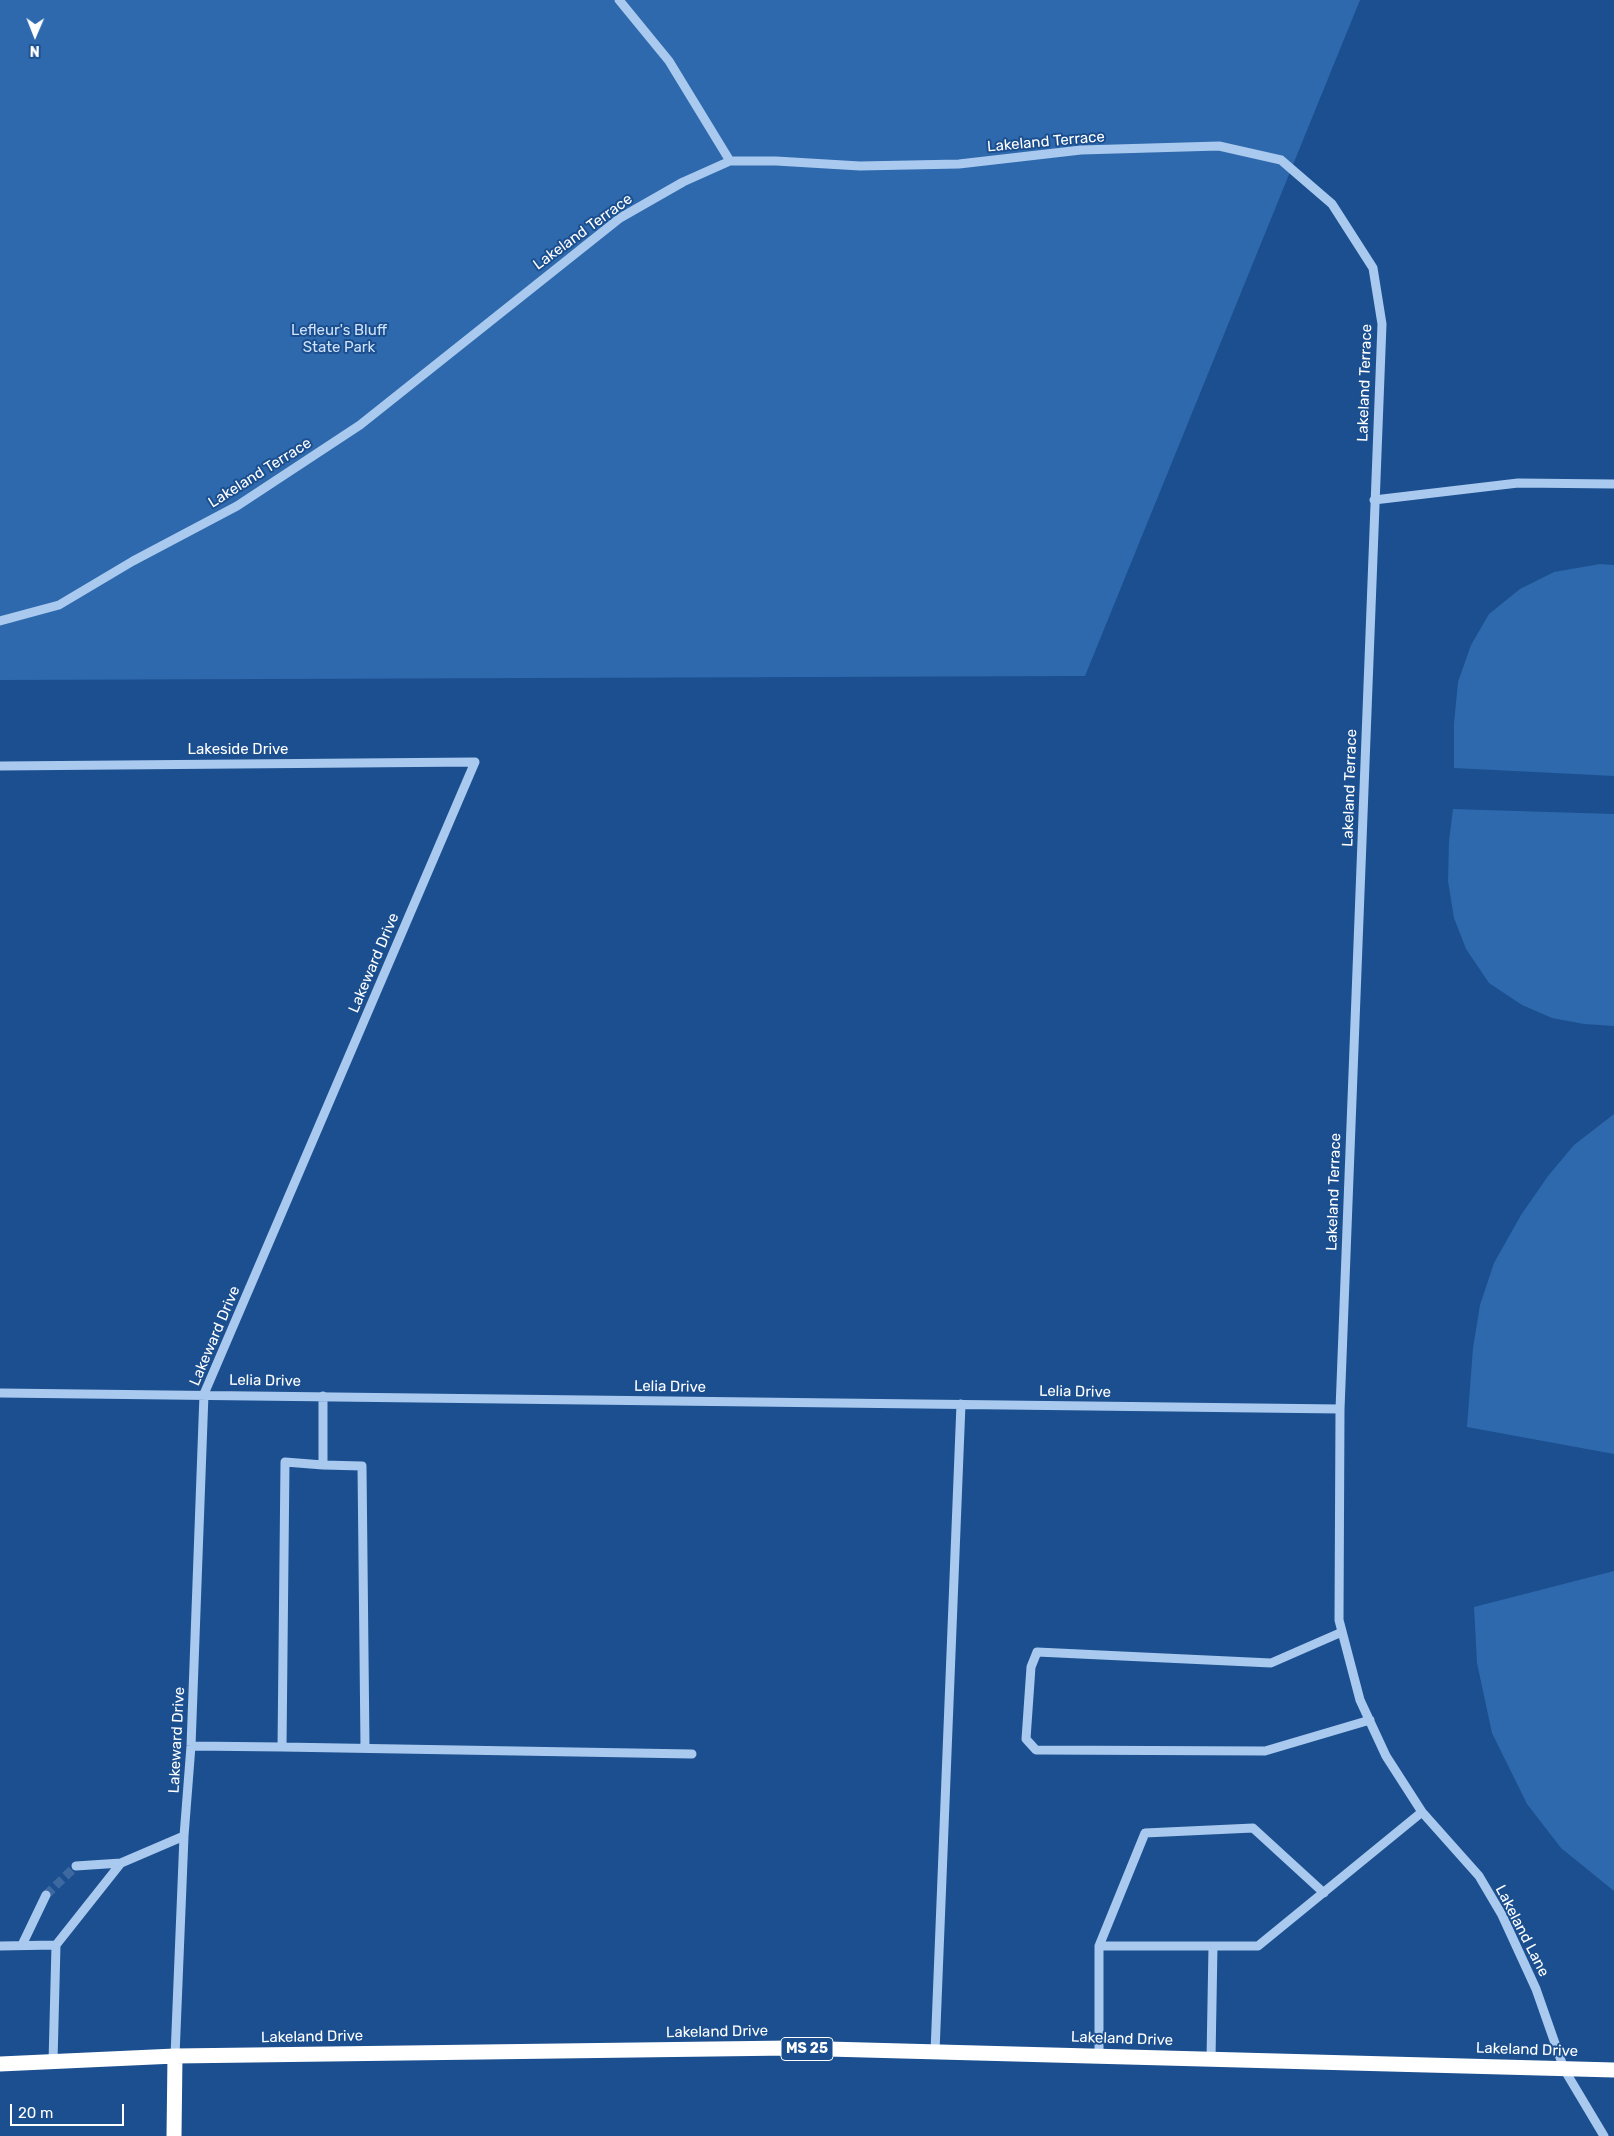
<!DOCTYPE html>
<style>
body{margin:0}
#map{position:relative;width:1614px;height:2136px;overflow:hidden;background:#1b4f8f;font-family:Rubik,sans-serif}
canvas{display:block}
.north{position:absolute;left:10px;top:10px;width:50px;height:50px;-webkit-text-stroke:4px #1b4f8f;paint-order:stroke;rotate:181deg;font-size:14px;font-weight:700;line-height:20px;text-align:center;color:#fff}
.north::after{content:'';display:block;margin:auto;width:18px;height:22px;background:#fff;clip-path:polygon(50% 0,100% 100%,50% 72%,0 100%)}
.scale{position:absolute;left:10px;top:2104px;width:114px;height:22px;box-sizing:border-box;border:2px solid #fff;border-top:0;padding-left:6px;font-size:15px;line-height:18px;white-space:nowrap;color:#fff;-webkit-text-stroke:4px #1b4f8f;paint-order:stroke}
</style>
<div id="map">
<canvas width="1614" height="2136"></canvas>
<div class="north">N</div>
<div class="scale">20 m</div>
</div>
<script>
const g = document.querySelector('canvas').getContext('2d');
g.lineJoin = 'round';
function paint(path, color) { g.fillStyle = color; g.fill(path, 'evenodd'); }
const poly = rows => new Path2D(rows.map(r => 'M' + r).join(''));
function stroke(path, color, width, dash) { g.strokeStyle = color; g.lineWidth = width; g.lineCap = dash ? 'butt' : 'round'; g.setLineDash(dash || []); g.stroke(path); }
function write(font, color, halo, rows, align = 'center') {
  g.font = font + ' Rubik,sans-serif'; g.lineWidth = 4; g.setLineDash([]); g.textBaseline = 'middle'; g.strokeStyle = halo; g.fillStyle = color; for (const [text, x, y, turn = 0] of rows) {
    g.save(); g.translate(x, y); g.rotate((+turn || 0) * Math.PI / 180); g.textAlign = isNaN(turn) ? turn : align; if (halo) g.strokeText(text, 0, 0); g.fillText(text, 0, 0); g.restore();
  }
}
const green = poly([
 [0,0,1360,0,1085,676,0,680],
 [1600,564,1614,565,1614,776,1454,768,1454,724,1458,682,1471,645,1489,614,1520,589,1554,572],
 [1453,809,1614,814,1614,1026,1584,1024,1552,1018,1522,1005,1489,983,1466,949,1454,918,1448,881,1449,841],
 [1614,1114,1614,1454,1467,1427,1473,1348,1480,1305,1494,1263,1521,1215,1548,1176,1574,1145],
 [1614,1571,1614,1891,1561,1848,1527,1804,1492,1733,1477,1663,1474,1607]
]);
const minorTunnel = poly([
 [46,1895,76,1866]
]);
const minor = poly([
 [619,0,669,61,730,161],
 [1374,500,1518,483,1614,484],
 [0,621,59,605,133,561,237,506,360,425,620,218,683,182,730,161,776,161,860,166,959,164,1081,150,1219,146,1281,160,1332,204,1373,268,1382,324,1340,1409,1339,1620,1360,1700,1386,1756,1422,1812,1479,1876,1502,1915,1536,1989,1564,2069,1604,2136],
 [0,766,475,762,204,1394,191,1746,184,1836,175,2056],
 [0,1393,1340,1409],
 [323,1396,323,1465,285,1462,282,1747,692,1754],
 [323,1465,362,1466,365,1747],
 [1342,1632,1271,1663,1037,1652,1031,1667,1026,1739,1036,1750,1265,1751,1370,1720],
 [191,1746,282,1747],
 [76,1866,121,1863],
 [22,1945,46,1895],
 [56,1945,121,1863,184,1836],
 [0,1946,56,1945,53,2062],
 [1099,1946,1145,1833,1253,1828,1324,1893],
 [935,2052,961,1404],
 [1099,2055,1099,1946,1258,1946,1422,1812],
 [1211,2059,1213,1946]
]);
const highway = poly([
 [0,2064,175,2056,790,2048,1614,2070],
 [174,2136,175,2056]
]);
const shields = [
 [807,2049,52]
];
const shieldNames = [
 ["MS 25",807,2049]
];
const streetNames = [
 ["Lakeland Terrace",1046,142,-5],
 ["Lakeland Terrace",583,232,-36],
 ["Lakeland Terrace",1365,383,-88],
 ["Lakeland Terrace",260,473,-32],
 ["Lakeside Drive",238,750],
 ["Lakeland Terrace",1350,788,-88],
 ["Lakeward Drive",374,963,-67],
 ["Lakeland Terrace",1334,1192,-88],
 ["Lakeward Drive",215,1336,-67],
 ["Lelia Drive",265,1381,1],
 ["Lelia Drive",670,1387,1],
 ["Lelia Drive",1075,1392,1],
 ["Lakeward Drive",177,1740,-87],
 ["Lakeland Lane",1522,1931,63],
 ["Lakeland Drive",717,2032,-1],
 ["Lakeland Drive",312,2037,-1],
 ["Lakeland Drive",1122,2039,2],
 ["Lakeland Drive",1527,2050,2]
];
const parkNames = [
 ["Lefleur's Bluff",339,331],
 ["State Park",339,348]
];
paint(green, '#2e69ad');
stroke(minorTunnel, '#3d69a0', 9, [9, 4.5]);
stroke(minor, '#a9c9ee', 9);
stroke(highway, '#fff', 15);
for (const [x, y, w] of shields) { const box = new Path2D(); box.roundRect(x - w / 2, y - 11.5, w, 23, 4); g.fillStyle = '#1b4f8f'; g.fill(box); stroke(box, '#fff', 1); }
write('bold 14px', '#fff', null, shieldNames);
write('15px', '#fff', '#1b4f8f', streetNames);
write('15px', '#cfe3fa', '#1b4f8f', parkNames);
</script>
